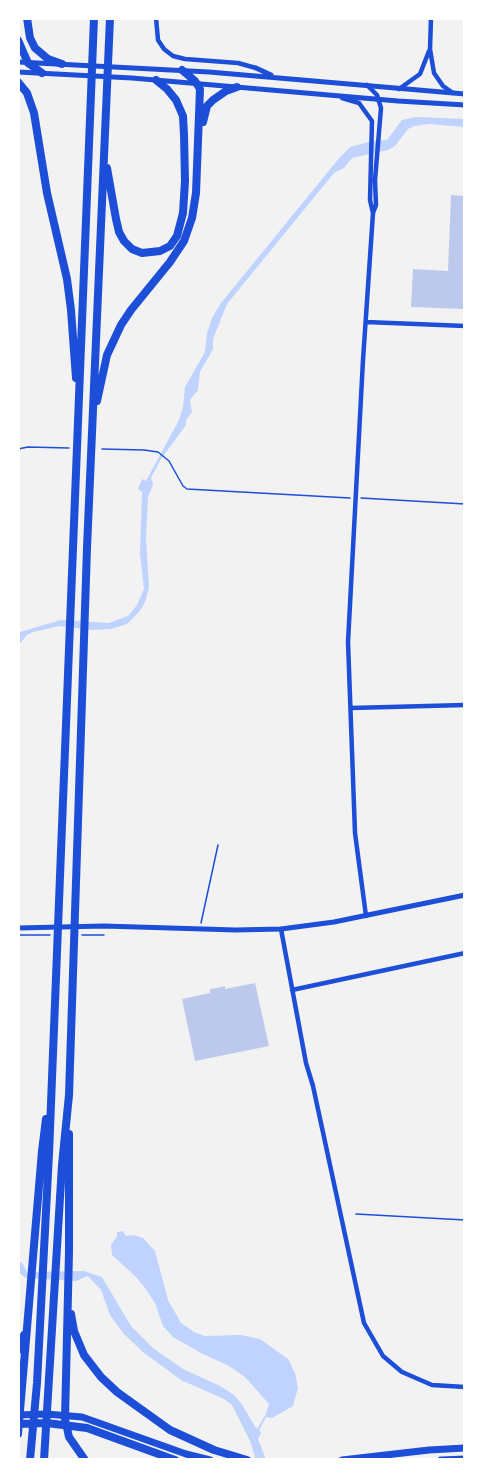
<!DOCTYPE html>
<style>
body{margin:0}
#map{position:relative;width:483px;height:1478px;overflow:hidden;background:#f2f2f2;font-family:"Golos Text",sans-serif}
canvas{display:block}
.frame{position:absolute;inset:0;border:20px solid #fff;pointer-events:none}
</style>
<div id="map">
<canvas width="483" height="1478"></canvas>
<div class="frame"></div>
</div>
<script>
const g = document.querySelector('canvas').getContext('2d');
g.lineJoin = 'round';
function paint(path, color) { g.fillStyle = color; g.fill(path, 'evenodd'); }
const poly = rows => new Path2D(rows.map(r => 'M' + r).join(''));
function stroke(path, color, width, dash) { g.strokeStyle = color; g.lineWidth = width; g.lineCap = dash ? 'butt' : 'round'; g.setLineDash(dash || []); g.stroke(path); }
const water = poly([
 [416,117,465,119,465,127,429,124,414,126,408,129,395,146,388,150,352,158,344,168,334,173,227,304,213,339,213,349,200,372,198,390,190,400,192,412,186,420,186,425,161,459,151,478,153,485,148,497,146,540,149,587,145,602,139,612,127,624,111,629,93,630,59,626,33,632,27,635,18,646,18,634,20,632,61,620,109,623,128,616,137,605,144,589,140,554,142,492,138,489,142,479,146,481,179,420,183,407,185,387,205,352,207,333,212,318,221,303,340,157,350,147,373,141,387,140,402,120],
 [123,1231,126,1236,134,1235,143,1238,155,1251,168,1300,181,1323,194,1332,205,1336,241,1335,260,1339,288,1359,295,1373,298,1388,293,1406,272,1418,265,1417,269,1404,245,1377,229,1366,201,1353,173,1337,163,1326,155,1303,145,1288,135,1276,112,1255,111,1245,117,1236,117,1232],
 [18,1260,23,1264,27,1272,84,1271,102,1277,131,1326,153,1348,183,1369,220,1386,234,1395,241,1403,256,1428,259,1429,261,1433,258,1439,266,1460,256,1460,250,1441,232,1405,224,1399,181,1380,143,1352,123,1333,110,1315,101,1290,88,1276,76,1281,26,1278,18,1272]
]);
const stream = poly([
 [258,1430,265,1417]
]);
const building = poly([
 [451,195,465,196,465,309,411,307,413,269,448,271],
 [255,983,269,1046,195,1061,182,999,210,993,210,989,217,988,225,986,225,989]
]);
const path = poly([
 [18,449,28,447,69,448],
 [102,449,144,450,158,452,169,461,183,486,187,489,350,498],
 [361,498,465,504],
 [201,923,218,845],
 [18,935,50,935],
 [82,935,104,935],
 [356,1214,465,1220]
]);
const minor = poly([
 [156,18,158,40,164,49,173,56,185,59,238,63,256,68],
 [431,18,430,49,434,73,443,86,453,93],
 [399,89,420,74,429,51],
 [342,98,359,103,372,121,370,200,373,213],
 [366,322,465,326],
 [351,708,465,705],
 [366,916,355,833,348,642,363,360,373,213,376,205,375,180,381,108,377,95,367,85],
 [281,929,306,1063,313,1086,364,1323,383,1356,402,1372,432,1385,465,1387],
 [292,990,465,953]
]);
const tertiary = poly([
 [18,62,209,72,465,94],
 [256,68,271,75],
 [18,72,132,78,398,101,465,105],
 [18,928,104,926,236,930,281,929,334,922,465,895]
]);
const primary = poly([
 [18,1415,46,1414,82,1417,186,1454,210,1460],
 [342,1460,429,1450,465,1448],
 [441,1460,465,1459]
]);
const trunk = poly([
 [27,18,30,38,35,48,48,59,62,64],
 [18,40,28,63,42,73],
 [18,82,27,93,34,113,47,193,67,279,71,310,76,378],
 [203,122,207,106,213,100,226,91,237,87],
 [107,168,116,219,119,232,124,241,132,249,142,253,160,251,170,246,177,236,183,213,185,181,184,135,183,116,176,100,167,89,156,80],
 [97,401,107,355,121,325,131,310,170,262,184,241,192,218,196,193,200,89,195,81,182,70],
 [69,1134,69,1252,65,1419,69,1437,85,1460],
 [71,1314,74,1331,84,1355,101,1377,117,1392,170,1430,214,1450,247,1460],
 [18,1350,24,1335],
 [18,1424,47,1423,87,1428,175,1460],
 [18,1434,42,1151,46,1119],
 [30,1460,37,1383,49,1154,94,18],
 [44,1460,62,1165,69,1095,87,548,110,18]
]);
paint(water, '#bfd3fe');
stroke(stream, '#bfd3fe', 2);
paint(building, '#bdc9ec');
stroke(path, '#1d4ed8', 1.5);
stroke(minor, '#1d4ed8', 4.5);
stroke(tertiary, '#1d4ed8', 5);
stroke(primary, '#1d4ed8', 7);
stroke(trunk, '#1d4ed8', 8);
</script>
